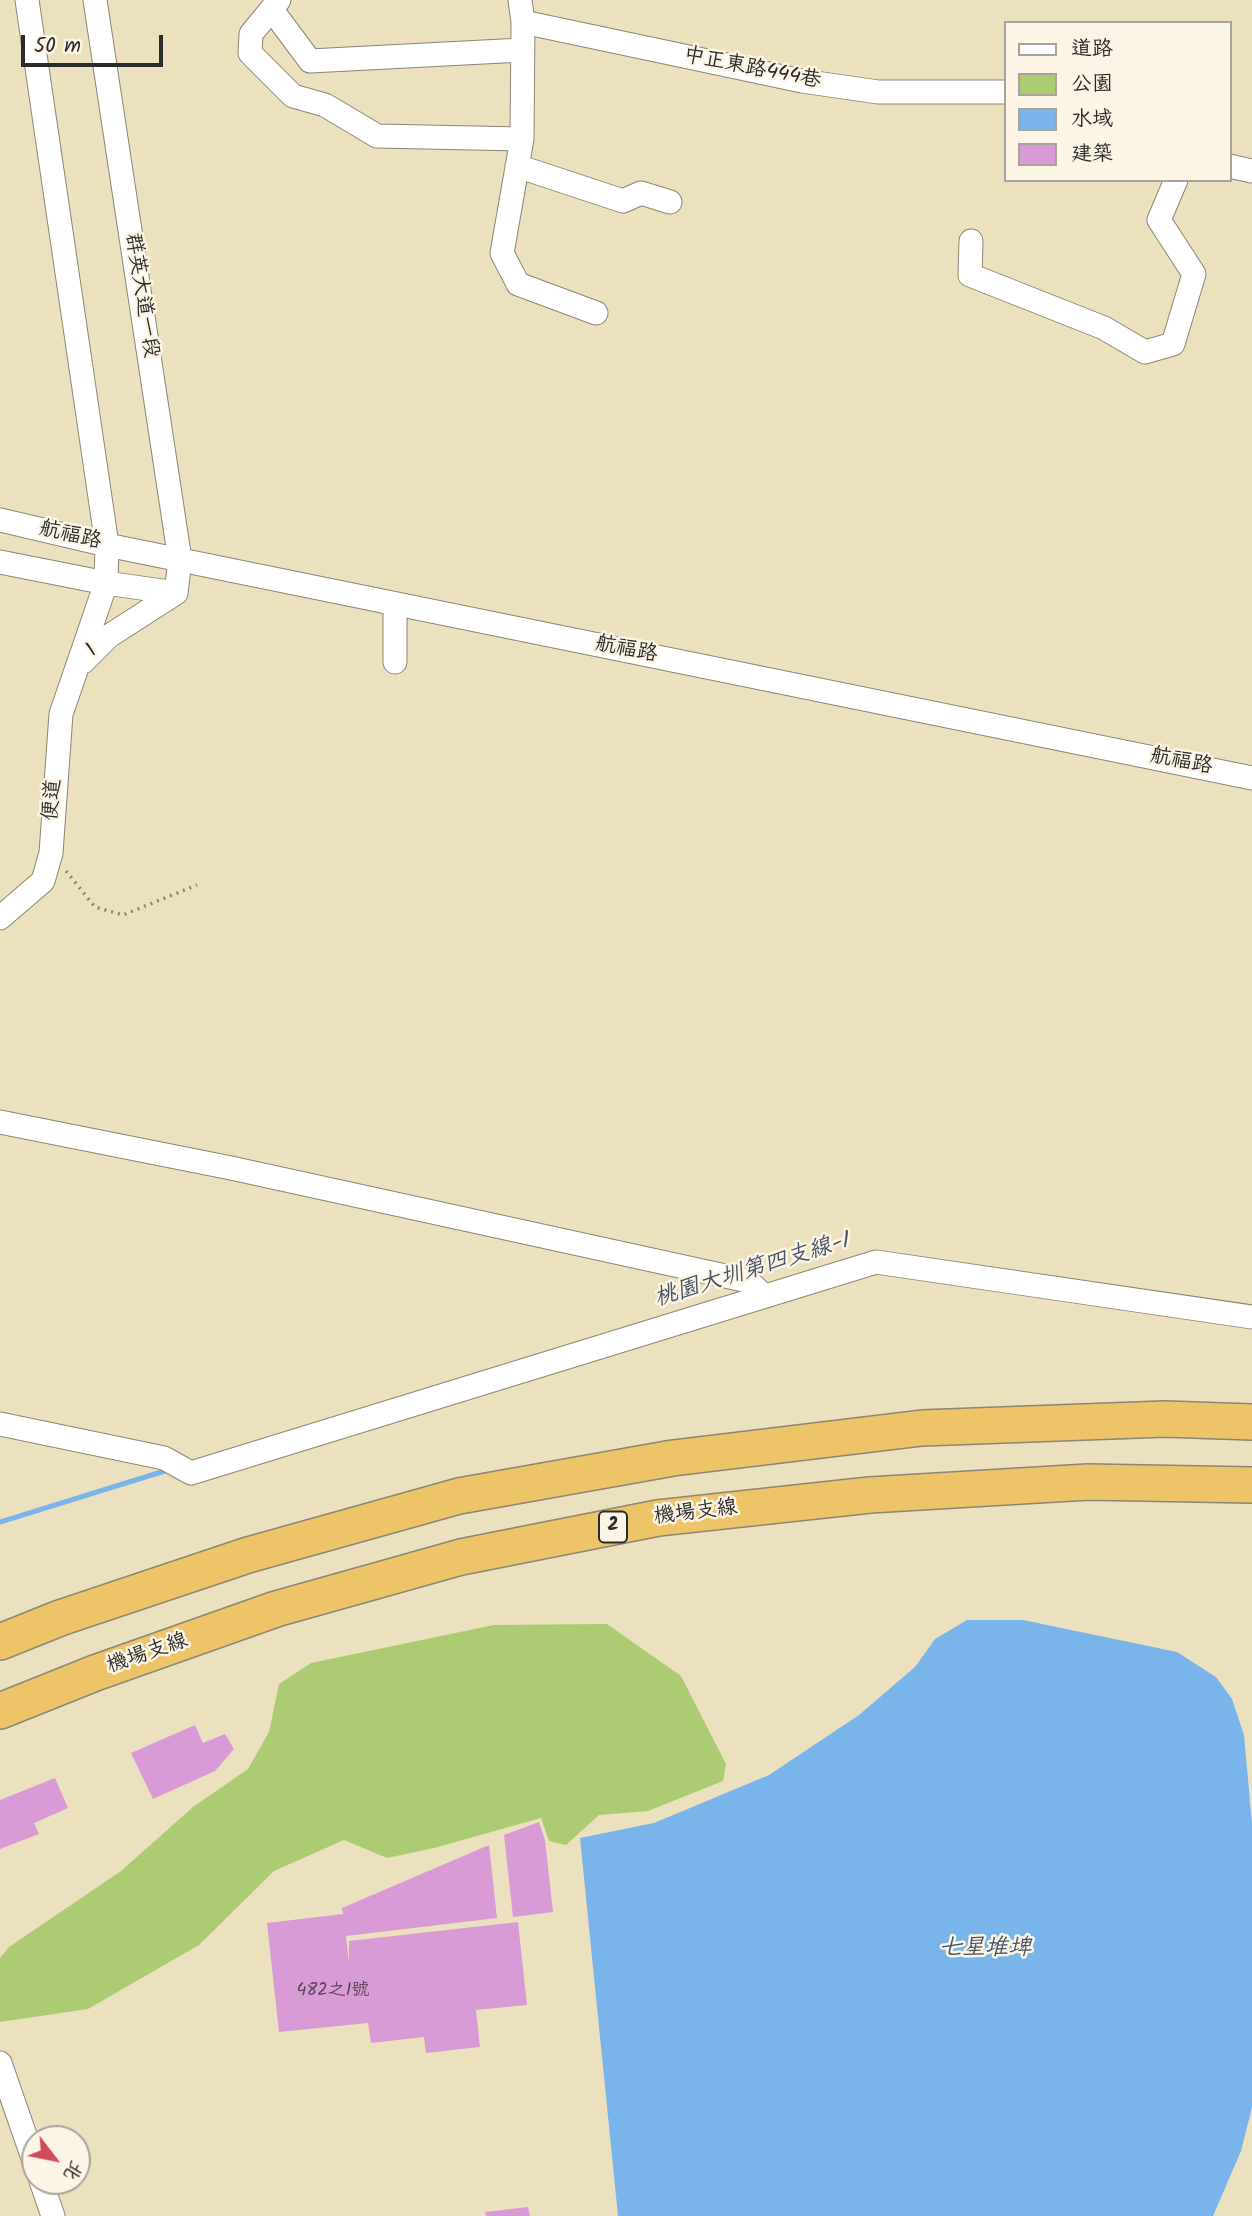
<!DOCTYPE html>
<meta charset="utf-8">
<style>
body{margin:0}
#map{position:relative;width:1252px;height:2216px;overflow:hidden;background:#ebe1bf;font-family:Kalam,"LXGW WenKai TC",sans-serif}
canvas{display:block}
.legend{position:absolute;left:1004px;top:21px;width:228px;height:161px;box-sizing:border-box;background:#fcf5e5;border:2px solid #a8a49b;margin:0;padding:9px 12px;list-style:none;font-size:21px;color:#2b2b2b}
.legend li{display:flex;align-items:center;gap:14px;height:35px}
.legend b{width:35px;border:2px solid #a8a49b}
.north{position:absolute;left:21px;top:2125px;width:70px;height:70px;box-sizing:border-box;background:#fcf5e5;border:2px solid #a8a49b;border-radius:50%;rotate:122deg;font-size:19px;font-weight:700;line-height:28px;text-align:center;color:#2b2b2b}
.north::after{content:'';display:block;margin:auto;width:24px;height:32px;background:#d1495b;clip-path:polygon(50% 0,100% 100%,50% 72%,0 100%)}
.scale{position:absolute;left:21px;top:35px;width:142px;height:32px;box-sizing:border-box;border:4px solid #2b2b2b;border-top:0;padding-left:9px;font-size:21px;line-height:24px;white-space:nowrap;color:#2b2b2b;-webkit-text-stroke:5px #fcf5e5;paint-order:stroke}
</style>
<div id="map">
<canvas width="1252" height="2216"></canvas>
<ul class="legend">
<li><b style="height:9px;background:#fff"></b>道路</li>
<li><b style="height:19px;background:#accb72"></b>公園</li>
<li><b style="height:19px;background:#79b5eb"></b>水域</li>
<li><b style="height:19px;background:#d99bd6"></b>建築</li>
</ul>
<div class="north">北</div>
<div class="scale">50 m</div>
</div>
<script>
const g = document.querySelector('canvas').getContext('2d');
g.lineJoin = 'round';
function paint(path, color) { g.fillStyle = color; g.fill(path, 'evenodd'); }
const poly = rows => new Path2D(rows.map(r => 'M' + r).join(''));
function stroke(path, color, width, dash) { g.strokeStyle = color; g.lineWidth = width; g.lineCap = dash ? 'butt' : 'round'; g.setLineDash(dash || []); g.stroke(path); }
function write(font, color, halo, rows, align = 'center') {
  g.font = font + ' Kalam,"LXGW WenKai TC",sans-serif'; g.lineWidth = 5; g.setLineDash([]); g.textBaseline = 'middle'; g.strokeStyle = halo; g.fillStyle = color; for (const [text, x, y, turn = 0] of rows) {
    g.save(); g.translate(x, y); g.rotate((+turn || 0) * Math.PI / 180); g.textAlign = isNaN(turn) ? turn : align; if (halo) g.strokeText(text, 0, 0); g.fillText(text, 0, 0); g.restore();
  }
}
const green = poly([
 [607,1624,681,1676,726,1764,723,1781,648,1811,599,1815,566,1845,549,1841,541,1818,434,1848,387,1858,344,1840,274,1871,199,1945,88,2009,0,2022,0,1958,9,1947,121,1871,193,1807,248,1769,269,1732,279,1684,311,1663,494,1625]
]);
const water = poly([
 [967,1620,1023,1620,1177,1652,1216,1677,1232,1699,1244,1735,1252,1824,1252,2107,1241,2151,1213,2216,618,2216,580,1838,654,1823,769,1775,859,1715,915,1667,935,1639]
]);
const stream = poly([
 [0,1522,171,1469]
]);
const building = poly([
 [195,1725,203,1743,225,1734,234,1749,215,1771,153,1799,131,1753],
 [55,1778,68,1808,34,1823,39,1834,0,1849,0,1800],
 [539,1822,545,1840,553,1912,513,1917,504,1835],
 [489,1845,497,1918,346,1936,349,1962,349,1941,518,1922,527,2005,476,2010,480,2047,426,2053,424,2037,371,2043,368,2023,279,2032,267,1923,343,1914,342,1908],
 [528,2207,530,2216,486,2216,485,2212]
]);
const path = poly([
 [66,871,95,907,123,915,197,885]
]);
const minor = poly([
 [95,0,180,560,176,593],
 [279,0,251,34,250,53,293,96,325,105,377,136,522,139],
 [520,0,523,22,802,81,878,92,1005,92],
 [272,10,310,61,522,50],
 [523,22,522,139,502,253,518,284,596,313],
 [517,166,623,201,641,193,670,202],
 [1229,166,1252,171],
 [971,241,970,275,1104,328,1145,352,1173,344,1194,274,1159,220,1176,180],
 [0,520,107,545,1252,778],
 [0,562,106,583,176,593],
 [83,662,109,636,176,593],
 [395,662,395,604],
 [0,918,43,881,51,853,61,714,106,583,107,545,27,0],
 [0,1122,231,1168,748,1281,763,1295],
 [0,1424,164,1458,191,1473,876,1262,1252,1317],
 [0,2063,35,2164],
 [41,2181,53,2216]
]);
const highway = poly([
 [0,1642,60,1618,248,1555,459,1496,673,1458,922,1428,1165,1419,1252,1422],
 [0,1711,95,1673,276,1609,461,1557,658,1518,870,1495,1088,1482,1252,1485]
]);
const numberNames = [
 ["482之1號",333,1992]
];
const shields = [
 [613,1527,28]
];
const shieldNames = [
 ["2",613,1527]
];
const streetNames = [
 ["中正東路444巷",752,70,11],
 ["群英大道一段",140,296,81],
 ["航福路",70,537,13],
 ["航福路",626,651,11],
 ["1",93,652,-45],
 ["航福路",1181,763,11],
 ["便道",54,800,-85],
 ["機場支線",696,1514,-7],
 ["機場支線",148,1655,-19]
];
const waterNames = [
 ["桃園大圳第四支線-1",752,1272,-17],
 ["七星堆埤",985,1950]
];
paint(green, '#accb72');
paint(water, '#79b5eb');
stroke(stream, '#79b5eb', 5);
paint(building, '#d99bd6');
stroke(minor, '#8b8675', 25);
stroke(highway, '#8b8675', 38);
stroke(path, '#8b8675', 3.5, [2, 5]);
stroke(minor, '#fff', 23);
stroke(highway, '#eec469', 35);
write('18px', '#564756', null, numberNames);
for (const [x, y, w] of shields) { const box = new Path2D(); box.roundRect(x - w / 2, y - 15.5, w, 31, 5); g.fillStyle = '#fcf5e5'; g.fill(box); stroke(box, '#2b2b2b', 2); }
write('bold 19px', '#2b2b2b', null, shieldNames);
write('21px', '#2b2b2b', '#fcf5e5', streetNames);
write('italic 23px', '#425465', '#fcf5e5', waterNames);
</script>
